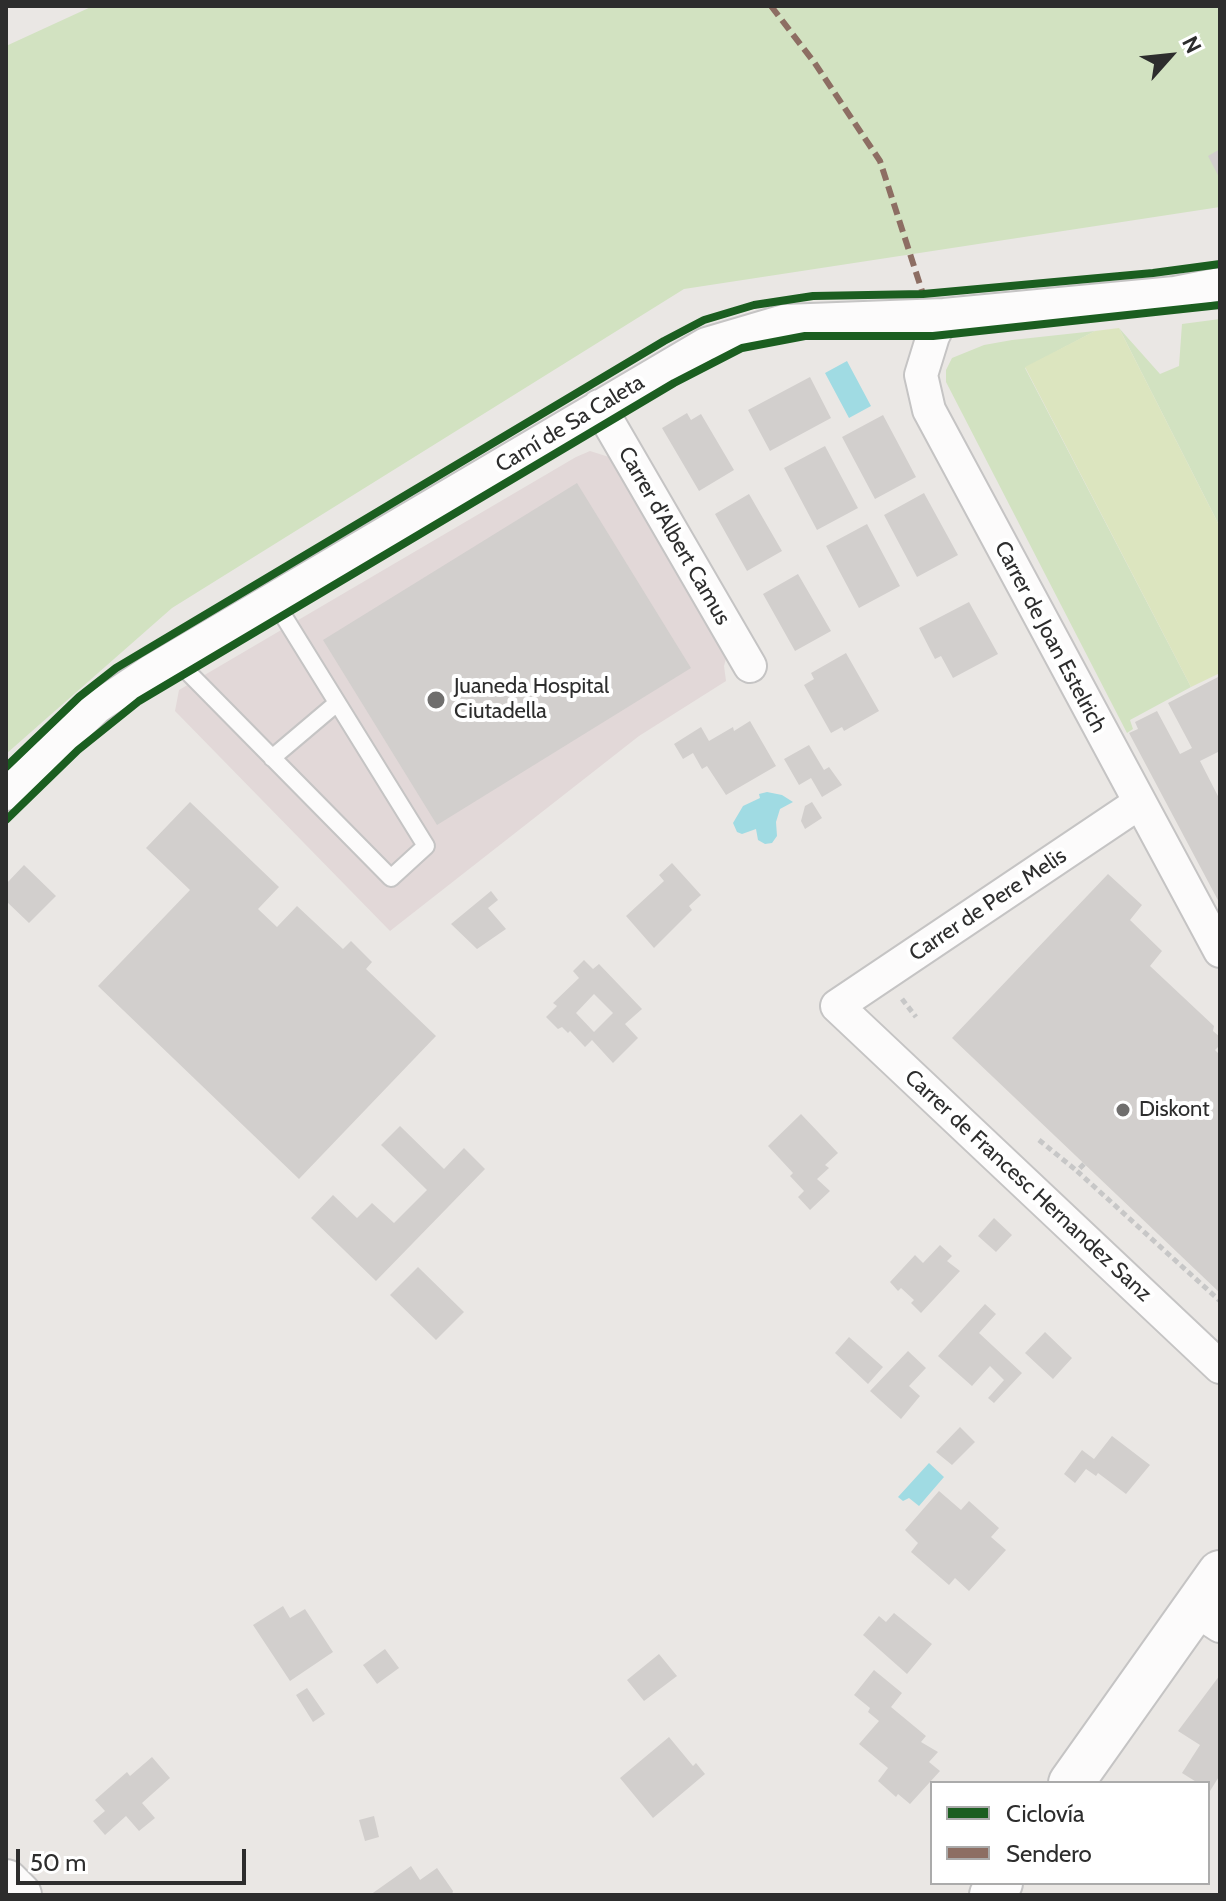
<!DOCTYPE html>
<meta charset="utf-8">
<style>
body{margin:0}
#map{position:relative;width:1226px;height:1901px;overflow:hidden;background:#eae7e4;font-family:Cabin,sans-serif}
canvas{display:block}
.frame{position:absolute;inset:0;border:8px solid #2d2d2d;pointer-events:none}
.legend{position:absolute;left:930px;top:1781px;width:280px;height:104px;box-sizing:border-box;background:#fff;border:2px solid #ababab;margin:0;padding:10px 14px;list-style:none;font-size:24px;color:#2d2d2d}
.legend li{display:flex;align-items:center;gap:16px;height:40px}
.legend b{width:40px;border:2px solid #ababab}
.north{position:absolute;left:1130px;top:16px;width:80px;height:80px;-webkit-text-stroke:6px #fff;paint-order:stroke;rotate:63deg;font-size:22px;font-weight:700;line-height:32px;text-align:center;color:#2d2d2d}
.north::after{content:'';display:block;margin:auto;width:28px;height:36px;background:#2d2d2d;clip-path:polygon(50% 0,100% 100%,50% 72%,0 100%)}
.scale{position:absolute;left:16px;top:1849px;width:230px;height:36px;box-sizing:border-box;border:4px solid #2d2d2d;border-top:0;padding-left:10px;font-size:24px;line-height:28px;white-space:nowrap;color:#2d2d2d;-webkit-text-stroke:6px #fff;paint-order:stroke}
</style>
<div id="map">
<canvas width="1226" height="1901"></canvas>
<div class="frame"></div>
<ul class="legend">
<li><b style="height:10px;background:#1b5e20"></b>Ciclovía</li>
<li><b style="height:10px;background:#8d6e63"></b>Sendero</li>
</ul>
<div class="north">N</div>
<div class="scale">50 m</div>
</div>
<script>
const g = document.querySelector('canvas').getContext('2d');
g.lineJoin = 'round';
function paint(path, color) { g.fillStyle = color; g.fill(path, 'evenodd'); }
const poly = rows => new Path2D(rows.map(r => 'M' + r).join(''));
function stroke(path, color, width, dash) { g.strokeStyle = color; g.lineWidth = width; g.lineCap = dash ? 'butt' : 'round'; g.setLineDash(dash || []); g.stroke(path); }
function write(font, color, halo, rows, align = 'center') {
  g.font = font + ' Cabin,sans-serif'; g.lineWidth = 8; g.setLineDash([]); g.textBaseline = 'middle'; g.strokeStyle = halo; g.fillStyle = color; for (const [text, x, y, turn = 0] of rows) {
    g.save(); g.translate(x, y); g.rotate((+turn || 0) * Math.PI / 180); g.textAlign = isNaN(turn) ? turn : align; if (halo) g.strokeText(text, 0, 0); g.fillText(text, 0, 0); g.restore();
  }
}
const medical = poly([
 [590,451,609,457,728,651,724,666,726,681,639,736,390,931,175,711,179,690,576,457]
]);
const green = poly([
 [93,6,1220,6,1220,207,684,289,172,608,6,754,6,46],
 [1220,319,1220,527,1119,328,1160,374,1179,366,1182,324],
 [1095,331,1025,368,1191,687,1130,720,1133,729,1127,733,946,382,946,370,952,358,984,345,1012,340]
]);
const pitch = poly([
 [1119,328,1220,527,1220,673,1191,687,1025,367,1095,331]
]);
const water = poly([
 [847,361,871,406,849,418,825,373],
 [767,792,782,795,793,802,780,809,776,822,777,836,772,843,765,844,758,840,756,829,742,834,737,832,733,823,743,806,760,798,759,794],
 [929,1463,944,1477,919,1506,909,1498,903,1501,898,1497]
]);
const building = poly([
 [1220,149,1220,179,1208,156],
 [810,377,831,418,770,451,748,410],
 [687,413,691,420,701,414,734,470,699,491,662,428],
 [883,415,916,477,875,499,842,437],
 [825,446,858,508,817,530,784,468],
 [577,483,691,668,437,825,323,640],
 [924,493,958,555,917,577,884,515],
 [749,494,782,551,747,571,715,514],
 [867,524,900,586,859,608,826,546],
 [798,574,831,631,795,651,763,594],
 [969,602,998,654,953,678,941,656,935,659,919,628],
 [846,653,879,711,844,731,842,727,831,733,804,685,814,679,811,673],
 [1220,676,1220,751,1200,761,1220,800,1220,904,1129,733,1138,729,1135,722,1157,711,1180,754,1192,748,1168,703],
 [750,721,776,766,726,795,707,766,702,769,693,753,683,759,674,744,701,727,709,741,733,727,734,731],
 [809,745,824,770,829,767,842,785,822,797,811,778,799,785,784,759],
 [190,802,279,887,258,909,277,927,297,906,343,949,351,941,372,962,366,969,436,1036,299,1179,98,986,190,890,146,848],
 [812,802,822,818,805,829,801,821,805,806],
 [672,863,701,895,689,906,692,910,654,948,626,916,664,881,659,875],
 [24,865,56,896,29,923,6,901,6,884],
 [1108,874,1142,905,1130,920,1162,951,1150,966,1214,1026,1213,1031,1220,1037,1220,1045,1215,1050,1220,1055,1220,1293,952,1038],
 [491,891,498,900,488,908,506,929,477,949,451,924],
 [584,960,593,969,599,964,642,1009,625,1024,638,1038,613,1063,592,1040,585,1047,570,1031,568,1033,562,1027,558,1029,546,1017,557,1006,553,1003,579,978,573,971],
 [594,994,613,1013,594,1032,576,1013],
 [801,1114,838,1153,825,1165,829,1168,817,1179,830,1191,810,1210,798,1197,804,1191,790,1176,793,1173,768,1146],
 [400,1126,444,1169,464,1148,485,1169,376,1281,311,1218,333,1195,357,1218,372,1203,394,1223,427,1190,381,1145],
 [994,1218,1012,1235,996,1252,978,1236],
 [940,1245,952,1256,947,1261,960,1271,921,1313,911,1303,914,1300,901,1288,898,1291,890,1282,915,1255,923,1263],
 [418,1267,464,1312,436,1340,390,1295],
 [985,1304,996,1314,979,1333,1022,1373,994,1403,988,1398,1004,1380,990,1366,972,1386,938,1356],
 [1045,1332,1072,1358,1053,1379,1025,1353],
 [849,1337,883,1367,868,1384,835,1353],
 [908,1351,926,1368,909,1386,920,1396,901,1419,870,1391],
 [960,1427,975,1442,952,1465,936,1452],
 [1112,1436,1150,1465,1126,1494,1098,1473,1096,1476,1086,1469,1075,1483,1064,1474,1082,1450,1094,1459],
 [939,1491,961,1510,969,1501,999,1528,991,1537,1006,1550,969,1591,955,1578,949,1585,911,1552,918,1543,905,1530],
 [283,1606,290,1618,305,1609,333,1652,290,1681,253,1625],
 [894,1613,932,1644,907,1674,863,1635,879,1616,886,1622],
 [385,1649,399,1668,377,1684,363,1665],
 [659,1654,677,1676,644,1701,627,1680],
 [874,1670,902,1693,891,1707,926,1736,921,1742,938,1752,929,1762,940,1771,910,1804,898,1794,896,1797,878,1781,888,1768,859,1744,879,1721,868,1712,870,1708,854,1695],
 [1220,1675,1220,1775,1210,1791,1208,1783,1198,1783,1182,1773,1200,1745,1178,1731],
 [307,1688,325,1714,313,1722,296,1695],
 [669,1737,693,1766,696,1763,705,1774,653,1818,620,1778],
 [152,1757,170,1778,142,1803,155,1818,139,1831,126,1816,105,1835,93,1821,105,1811,95,1800,127,1772,130,1776],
 [374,1816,379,1837,365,1841,359,1820],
 [411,1866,420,1880,437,1868,453,1891,452,1895,370,1895]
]);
const path = poly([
 [902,999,916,1017],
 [1039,1140,1077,1171],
 [1084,1164,1077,1171,1220,1301]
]);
const lane = poly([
 [174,658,391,878,426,846,273,599],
 [272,758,337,703]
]);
const street = poly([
 [944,315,933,336,921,375,929,410,1220,951],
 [599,406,750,666],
 [6,794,97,707,151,671,706,344,784,321,944,315,1175,293,1220,284],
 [1139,803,837,1006,1220,1367],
 [1194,1609,1220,1626]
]);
const secondary = poly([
 [1071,1783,1220,1573],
 [6,1882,19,1895],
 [992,1895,1000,1883]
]);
const quiet = poly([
 [771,6,814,62,880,161,923,294]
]);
const cycleway = poly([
 [6,767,79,697,116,668,664,341,704,320,754,305,813,296,923,294,1153,273,1220,264],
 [6,820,78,750,139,701,674,383,742,348,805,336,933,336,1220,305]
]);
const markers = [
 [436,700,10,"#6f6e6d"],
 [1123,1110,8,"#6f6e6d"]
];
const streetNames = [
 ["Camí de Sa Caleta",570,424,-31],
 ["Carrer d'Albert Camus",674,536,60],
 ["Carrer de Joan Estelrich",1050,637,62],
 ["Carrer de Pere Melis",988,905,-34],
 ["Carrer de Francesc Hernandez Sanz",1028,1186,43]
];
const poiNames = [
 ["Juaneda Hospital",454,687],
 ["Ciutadella",454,712],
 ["Diskont",1139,1110]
];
paint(medical, '#e2d8d8');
paint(green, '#d2e2c1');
paint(pitch, '#dce5bf');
paint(water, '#a0dbe3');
paint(building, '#d2cfcd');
stroke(lane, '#c5c4c4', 20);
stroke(street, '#c5c4c4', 36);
stroke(secondary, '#c5c4c4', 48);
stroke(path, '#c7c7c7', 5, [6, 4]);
stroke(lane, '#fcfbfb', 16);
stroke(street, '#fcfbfb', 32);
stroke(secondary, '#fcfbfb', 44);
stroke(quiet, '#8d6e63', 6, [12, 6]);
stroke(cycleway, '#1b5e20', 8);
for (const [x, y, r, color] of markers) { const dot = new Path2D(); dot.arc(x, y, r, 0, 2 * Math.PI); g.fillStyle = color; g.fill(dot); stroke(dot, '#fff', 3); }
write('22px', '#2d2d2d', '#fff', streetNames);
write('22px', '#2d2d2d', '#fff', poiNames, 'left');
</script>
